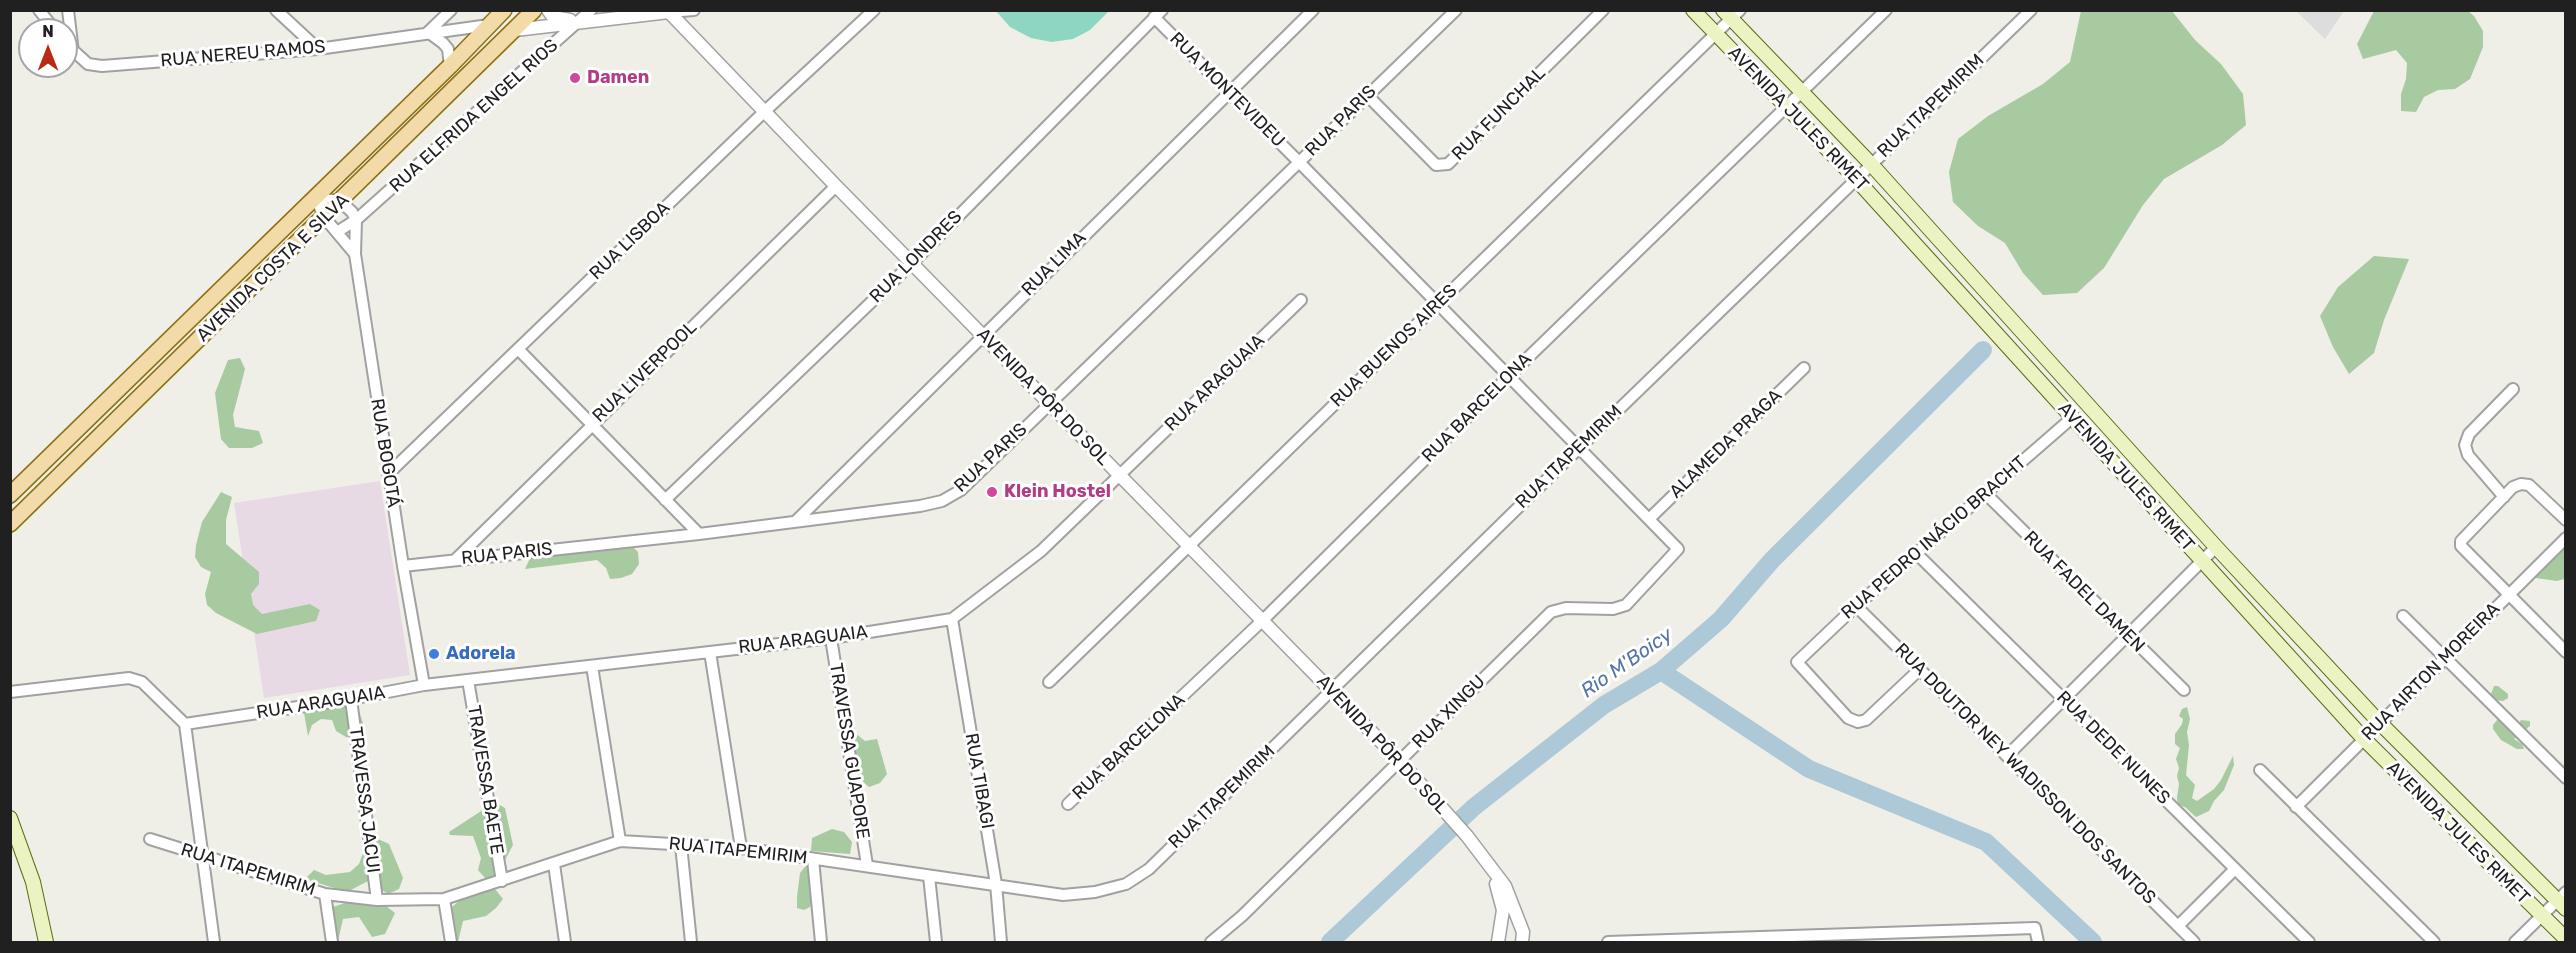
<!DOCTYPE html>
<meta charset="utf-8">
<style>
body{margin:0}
#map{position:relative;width:2576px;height:953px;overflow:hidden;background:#efeee7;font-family:Rubik,sans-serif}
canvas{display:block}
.frame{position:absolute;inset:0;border:12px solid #202020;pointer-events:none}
.north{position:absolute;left:18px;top:18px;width:60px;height:60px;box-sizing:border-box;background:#fff;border:2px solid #a6a6a6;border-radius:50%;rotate:0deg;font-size:16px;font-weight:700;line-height:24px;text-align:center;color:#202020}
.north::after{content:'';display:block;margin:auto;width:21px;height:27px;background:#bb2815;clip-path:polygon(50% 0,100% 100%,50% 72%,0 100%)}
</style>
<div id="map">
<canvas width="2576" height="953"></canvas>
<div class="frame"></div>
<div class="north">N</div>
</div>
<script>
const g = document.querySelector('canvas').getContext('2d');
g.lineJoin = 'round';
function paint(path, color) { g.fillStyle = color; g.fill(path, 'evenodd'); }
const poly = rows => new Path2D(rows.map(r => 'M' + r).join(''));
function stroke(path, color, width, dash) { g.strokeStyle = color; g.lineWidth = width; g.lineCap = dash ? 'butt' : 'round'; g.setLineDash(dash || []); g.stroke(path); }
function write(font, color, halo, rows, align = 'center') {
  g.font = font + ' Rubik,sans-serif'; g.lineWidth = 6; g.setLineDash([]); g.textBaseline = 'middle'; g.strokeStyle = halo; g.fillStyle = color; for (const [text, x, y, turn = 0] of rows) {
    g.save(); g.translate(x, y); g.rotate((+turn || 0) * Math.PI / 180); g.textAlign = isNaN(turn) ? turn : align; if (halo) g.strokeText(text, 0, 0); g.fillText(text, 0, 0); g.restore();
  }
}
const residential = poly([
 [2296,11,2344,11,2325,39]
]);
const industrial = poly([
 [380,481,410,675,264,698,234,503]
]);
const forest = poly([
 [2081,11,2172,11,2195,40,2221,64,2243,94,2246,125,2222,145,2164,179,2143,205,2104,268,2077,293,2043,295,2023,273,2005,243,1978,226,1953,202,1949,172,1958,139,1988,116,2043,84,2070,62],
 [2374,11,2468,11,2474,16,2483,31,2483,47,2470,79,2455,89,2438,90,2424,97,2416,112,2401,111,2401,94,2406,79,2407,63,2396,50,2363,59,2357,44],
 [2374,256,2409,259,2384,320,2374,353,2349,374,2333,347,2320,316,2338,287],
 [240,358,245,369,233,415,235,427,259,431,263,443,252,448,229,448,221,439,215,393,228,360],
 [221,492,232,497,226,520,226,544,259,572,259,584,251,594,253,605,262,614,310,604,320,610,316,621,257,634,216,613,207,605,205,594,211,572,201,567,195,557,196,545,202,522],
 [629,543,638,552,639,564,632,574,621,578,610,579,606,568,597,560,525,569,531,556],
 [2561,548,2565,549,2564,579,2557,581,2536,578,2534,575,2547,565],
 [2494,686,2498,686,2508,694,2508,698,2503,701,2494,700,2491,694],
 [334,706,357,706,365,729,357,738,346,737,336,731,332,720,321,719,312,725,308,736,304,713],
 [2187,707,2190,719,2187,732,2189,745,2186,775,2195,785,2192,798,2197,801,2214,789,2221,780,2233,756,2234,765,2224,790,2214,801,2209,811,2196,817,2185,807,2178,805,2177,798,2179,784,2177,776,2179,768,2176,759,2180,748,2175,744,2175,734,2182,724,2183,719,2179,716,2182,709],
 [2498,719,2509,728,2517,727,2521,720,2530,721,2530,726,2514,739,2522,744,2524,749,2517,749,2501,740,2493,729,2493,725],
 [854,721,855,733,865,741,877,739,887,774,880,783,869,787,860,779,843,734,843,723],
 [495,802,505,808,513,845,497,875,486,879,478,870,481,858,473,836,450,835,449,832],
 [832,829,844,832,852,842,850,854,811,851,812,838],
 [378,839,389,844,403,878,399,889,388,894,368,881,347,892,305,879,314,870,326,875,350,872,359,864,367,842],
 [807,864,811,873,813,898,810,907,804,910,797,908,797,897,800,873],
 [495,889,503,899,496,908,486,916,463,921,458,942,448,942,444,914,461,899],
 [351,901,386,906,395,913,385,934,372,937,359,917,343,919,338,941,329,932,330,908]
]);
const pitch = poly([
 [996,11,1109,11,1090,30,1073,39,1052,42,1031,38,1010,27]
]);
const river = poly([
 [1661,671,1809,769,1986,842,2093,942],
 [1330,942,1474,807,1604,705,1661,671,1721,619,1772,560,1983,350]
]);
const minor = poly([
 [39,10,55,30],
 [68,10,73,52],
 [276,10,318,49],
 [669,12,694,10],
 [1154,17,1299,162,1678,549,1626,605,1613,609,1566,608,1551,612,1242,916,1211,942],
 [428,32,443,43,448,49,450,66],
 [428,32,451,10],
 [66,44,88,64,102,66,318,49,489,25],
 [1367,95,1436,165,1448,164,1603,10],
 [316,198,340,201,352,212,356,220,355,254,403,566,424,685],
 [316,198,324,217,355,254],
 [337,232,356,220,591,10],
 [518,349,699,534],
 [388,474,764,112,874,10],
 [1985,493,2184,690],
 [2504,497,2468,455,2465,445,2469,434,2513,389],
 [665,500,912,263,1162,10],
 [1649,519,1804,368],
 [2566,520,2529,485,2521,484,2513,487,2461,541,2461,546,2566,652],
 [796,521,1313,10],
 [1916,553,2309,942],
 [456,559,836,186],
 [403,566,699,534,920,506,942,501,961,490,1456,10],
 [1856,606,2194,942],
 [2403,616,2566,778],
 [952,619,996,884,1001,942],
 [831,638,867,865],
 [710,652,741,848],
 [592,666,620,841],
 [1920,669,1866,720,1858,722,1848,718,1797,662,1856,606,2073,417],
 [468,680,502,881],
 [1049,682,1740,10],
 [10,692,129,678,142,682,185,724,214,942],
 [351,699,377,900],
 [185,724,351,699,424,685,831,638,952,619,1041,551,1301,300],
 [2007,756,2216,547],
 [2260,770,2434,942],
 [1068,804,1263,620,1508,377,1886,10],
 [2296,807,2566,538],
 [150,839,325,894,377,900,444,899,620,841,741,848,1063,895,1095,892,1126,884,1149,869,1579,448,2031,10],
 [681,845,691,942],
 [813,859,821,942],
 [554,864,565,942],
 [929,876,936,942],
 [325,894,332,942],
 [444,899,451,942],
 [2178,926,2235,869],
 [1608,942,2035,928,2038,942],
 [2515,942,2566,892]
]);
const tertiary = poly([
 [548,10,553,17,570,20],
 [515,30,669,12,836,186,1400,761,1467,836,1505,886,1523,932,1522,942],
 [1496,884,1503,910,1498,942]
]);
const secondary = poly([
 [1693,10,1856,179,2364,739,2566,939],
 [1723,10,1871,164,2216,547,2380,723,2566,909],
 [10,818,33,882,46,942]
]);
const primary = poly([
 [10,495,450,66,504,10],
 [10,524,534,10]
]);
const markers = [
 [575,78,6,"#d1479c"],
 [992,492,6,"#d1479c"],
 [434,654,6,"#3f7fe0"]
];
const streetNames = [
 ["RUA NEREU RAMOS",243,54,-5],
 ["RUA MONTEVIDEU",1227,90,45],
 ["RUA ITAPEMIRIM",1931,106,-44],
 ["RUA FUNCHAL",1499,114,-45],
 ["RUA ELFRIDA ENGEL RIOS",474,116,-42],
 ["AVENIDA JULES RIMET",1798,119,46],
 ["RUA PARIS",1341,121,-45],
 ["RUA LISBOA",630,241,-44],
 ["RUA LONDRES",916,257,-45],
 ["RUA LIMA",1054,264,-45],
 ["AVENIDA COSTA E SILVA",273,268,-44],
 ["RUA BUENOS AIRES",1394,346,-44],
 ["RUA LIVERPOOL",645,372,-44],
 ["RUA ARAGUAIA",1215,383,-44],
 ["AVENIDA PÔR DO SOL",1043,397,46],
 ["RUA BARCELONA",1477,408,-45],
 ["ALAMEDA PRAGA",1726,444,-44],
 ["RUA BOGOTÁ",385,453,81],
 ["RUA ITAPEMIRIM",1569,457,-44],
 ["RUA PARIS",991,458,-43],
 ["AVENIDA JULES RIMET",2126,477,48],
 ["RUA PEDRO INÁCIO BRACHT",1934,538,-41],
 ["RUA PARIS",507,554,-6],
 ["RUA FADEL DAMEN",2084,592,45],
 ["RUA ARAGUAIA",803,640,-7],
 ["RUA AIRTON MOREIRA",2431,672,-45],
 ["RUA ARAGUAIA",321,703,-9],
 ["RUA XINGU",1449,712,-45],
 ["AVENIDA PÔR DO SOL",1382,745,47],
 ["RUA BARCELONA",1129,747,-43],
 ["RUA DEDE NUNES",2113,748,45],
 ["TRAVESSA GUAPORE",849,751,81],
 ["RUA DOUTOR NEY WADISSON DOS SANTOS",2025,774,45],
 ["TRAVESSA BAETE",485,780,81],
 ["RUA TIBAGI",979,781,80],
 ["RUA ITAPEMIRIM",1222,797,-44],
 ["TRAVESSA JACUI",364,800,83],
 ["AVENIDA JULES RIMET",2458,833,45],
 ["RUA ITAPEMIRIM",738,851,6],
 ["RUA ITAPEMIRIM",248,870,17]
];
const hotelNames = [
 ["Damen",587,78],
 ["Klein Hostel",1004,492]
];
const shopNames = [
 ["Adorela",446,654]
];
const waterNames = [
 ["Rio M'Boicy",1627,663,-35]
];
paint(residential, '#dedddd');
paint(industrial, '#e8dae4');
paint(forest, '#a8caa1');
paint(pitch, '#8ed6c2');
stroke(river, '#adc9d8', 18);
stroke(minor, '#a1a1a1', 14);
stroke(tertiary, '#a1a1a1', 15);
stroke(secondary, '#596d11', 16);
stroke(primary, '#8c7110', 18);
stroke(minor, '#fff', 10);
stroke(tertiary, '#fff', 12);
stroke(secondary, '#ebf3c2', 14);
stroke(primary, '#f2dba9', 15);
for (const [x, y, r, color] of markers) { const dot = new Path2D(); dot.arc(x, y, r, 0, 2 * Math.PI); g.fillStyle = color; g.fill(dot); stroke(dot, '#fff', 2); }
write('18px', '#202020', '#fff', streetNames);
write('bold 18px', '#b23c85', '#fff', hotelNames, 'left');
write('bold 18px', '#366cbe', '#fff', shopNames, 'left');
write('italic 20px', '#5675a6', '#fff', waterNames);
</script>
